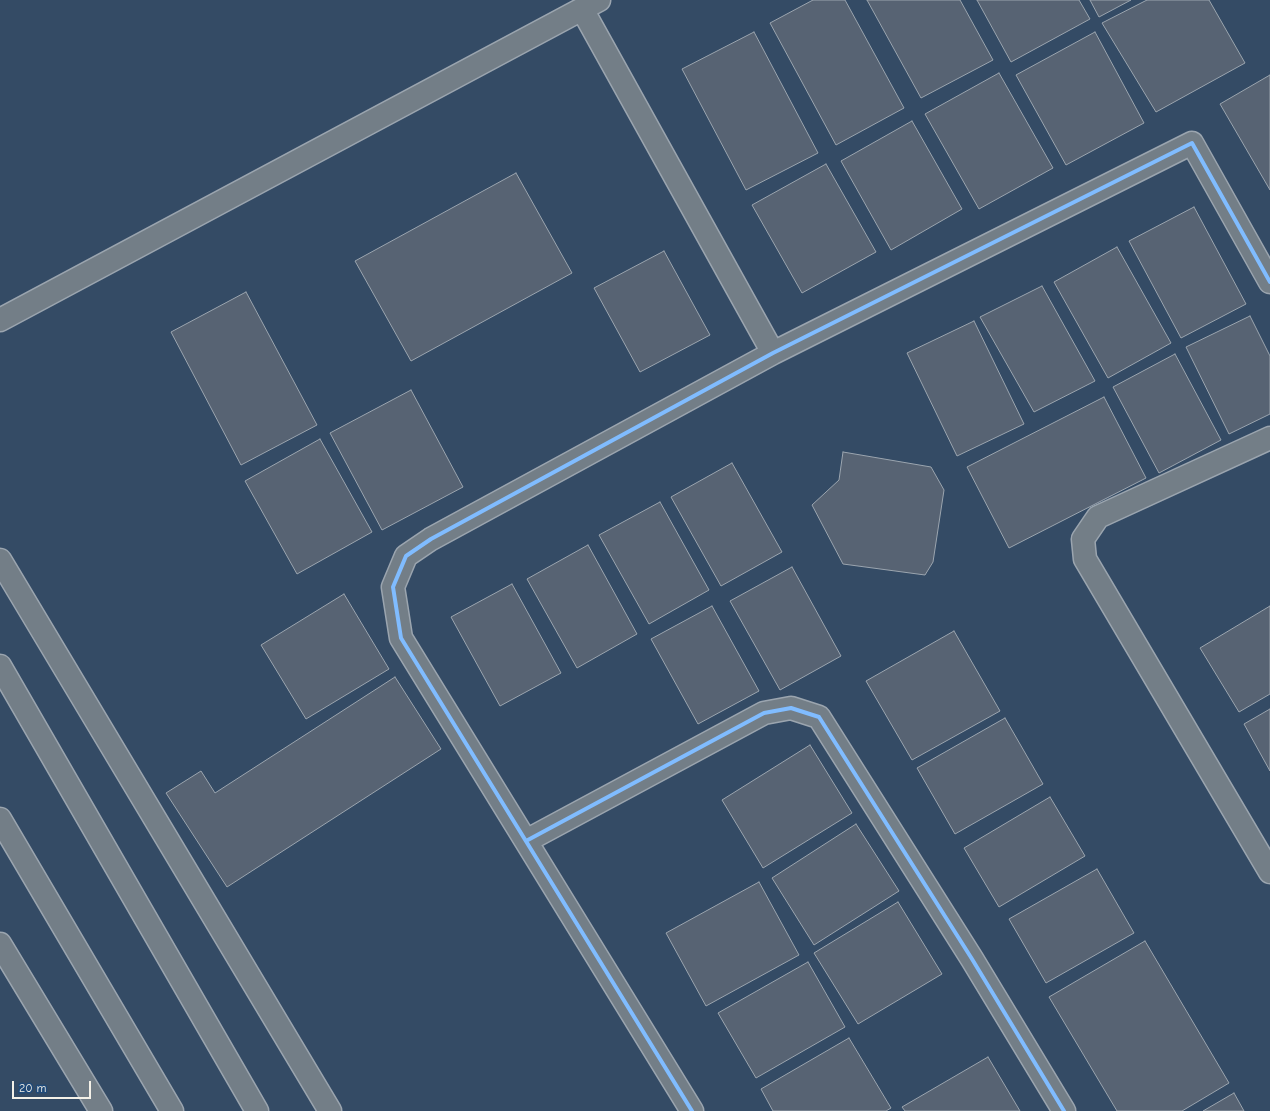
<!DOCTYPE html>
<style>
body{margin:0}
#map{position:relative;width:1270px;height:1111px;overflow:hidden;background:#344b65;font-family:"Comic Neue",sans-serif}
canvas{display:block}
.scale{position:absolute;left:12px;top:1081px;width:79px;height:18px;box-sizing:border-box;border:2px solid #f4f1e8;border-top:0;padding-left:5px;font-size:12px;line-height:14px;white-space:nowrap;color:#f4f1e8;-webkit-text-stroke:3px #1f4a7a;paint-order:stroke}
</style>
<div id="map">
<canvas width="1270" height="1111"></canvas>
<div class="scale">20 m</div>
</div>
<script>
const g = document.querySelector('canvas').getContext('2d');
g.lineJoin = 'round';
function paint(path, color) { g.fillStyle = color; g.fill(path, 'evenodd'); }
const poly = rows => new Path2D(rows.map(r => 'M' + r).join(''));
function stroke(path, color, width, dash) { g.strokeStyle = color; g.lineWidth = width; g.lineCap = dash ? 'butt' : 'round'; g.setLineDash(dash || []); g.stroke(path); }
const building = poly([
 [813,0,845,0,904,108,836,145,770,23,813,0],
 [867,0,960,0,993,60,921,98,867,0],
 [977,0,1079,0,1090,19,1011,62,977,0],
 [1090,0,1131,0,1099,17,1090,0],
 [1147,0,1209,0,1245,63,1156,112,1102,23,1147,0],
 [754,32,818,153,746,190,682,69,754,32],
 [1095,32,1144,123,1066,165,1016,75,1095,32],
 [999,73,1053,168,979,209,925,114,999,73],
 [1270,75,1270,190,1220,104,1270,75],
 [912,121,962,209,891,250,841,161,912,121],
 [826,164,876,252,802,293,752,205,826,164],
 [516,173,572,273,411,361,355,261,516,173],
 [1194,207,1246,304,1181,338,1129,241,1194,207],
 [1117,247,1171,343,1108,378,1054,282,1117,247],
 [664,251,710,335,640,372,594,288,664,251],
 [1042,286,1095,381,1034,412,980,317,1042,286],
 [246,292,317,425,241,465,171,332,246,292],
 [1250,316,1270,356,1270,414,1229,434,1186,347,1250,316],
 [974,321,1024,424,957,456,907,353,974,321],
 [1175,354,1221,440,1159,473,1113,387,1175,354],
 [411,390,463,487,382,530,330,433,411,390],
 [1104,397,1146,478,1009,548,967,467,1104,397],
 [320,439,372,532,297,574,245,481,320,439],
 [843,452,931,467,944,490,933,562,925,575,843,564,812,505,839,480,843,452],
 [732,463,782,552,721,586,671,497,732,463],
 [660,502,709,590,649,624,599,535,660,502],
 [588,545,637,634,577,668,527,579,588,545],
 [792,567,841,656,780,690,730,601,792,567],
 [512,584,561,673,500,706,451,617,512,584],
 [344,594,389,669,306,719,261,645,344,594],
 [712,606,759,691,698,724,651,639,712,606],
 [1270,606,1270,694,1239,712,1200,648,1270,606],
 [954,631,1000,711,912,760,866,681,954,631],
 [395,677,441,749,227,887,166,793,201,771,215,793,395,677],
 [1270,709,1270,771,1244,724,1270,709],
 [1005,718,1043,784,955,834,917,768,1005,718],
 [810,745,852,813,763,868,722,800,810,745],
 [1050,797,1085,856,999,907,964,848,1050,797],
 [856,824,899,891,814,945,772,878,856,824],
 [1097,869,1134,933,1046,983,1009,919,1097,869],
 [759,882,799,955,706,1006,666,933,759,882],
 [898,902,942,974,858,1024,814,953,898,902],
 [1145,941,1229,1083,1182,1111,1117,1111,1049,997,1145,941],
 [808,962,845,1027,756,1078,718,1013,808,962],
 [849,1038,891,1108,886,1111,773,1111,761,1089,849,1038],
 [988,1057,1020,1111,905,1111,902,1107,988,1057],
 [1234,1093,1244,1111,1203,1111,1234,1093]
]);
const minor = poly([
 [582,9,773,353],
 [0,320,599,0],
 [1270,438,1098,517,1083,539,1085,559,1270,872],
 [0,560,330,1111],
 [0,666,257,1111],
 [0,819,172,1111],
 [526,841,764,713,791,708,819,717,972,959,1064,1111],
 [0,944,101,1111],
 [692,1111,401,638,393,587,406,556,431,539,773,353,1192,143,1270,282]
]);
const cycleway = poly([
 [526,841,764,713,791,708,819,717,972,959,1064,1111],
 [692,1111,401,638,393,587,406,556,431,539,773,353,1192,143,1270,282]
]);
paint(building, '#576373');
stroke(building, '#9ba5af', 1);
stroke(minor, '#9ba5af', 25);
stroke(minor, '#737e87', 22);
stroke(cycleway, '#80bcff', 4);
</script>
